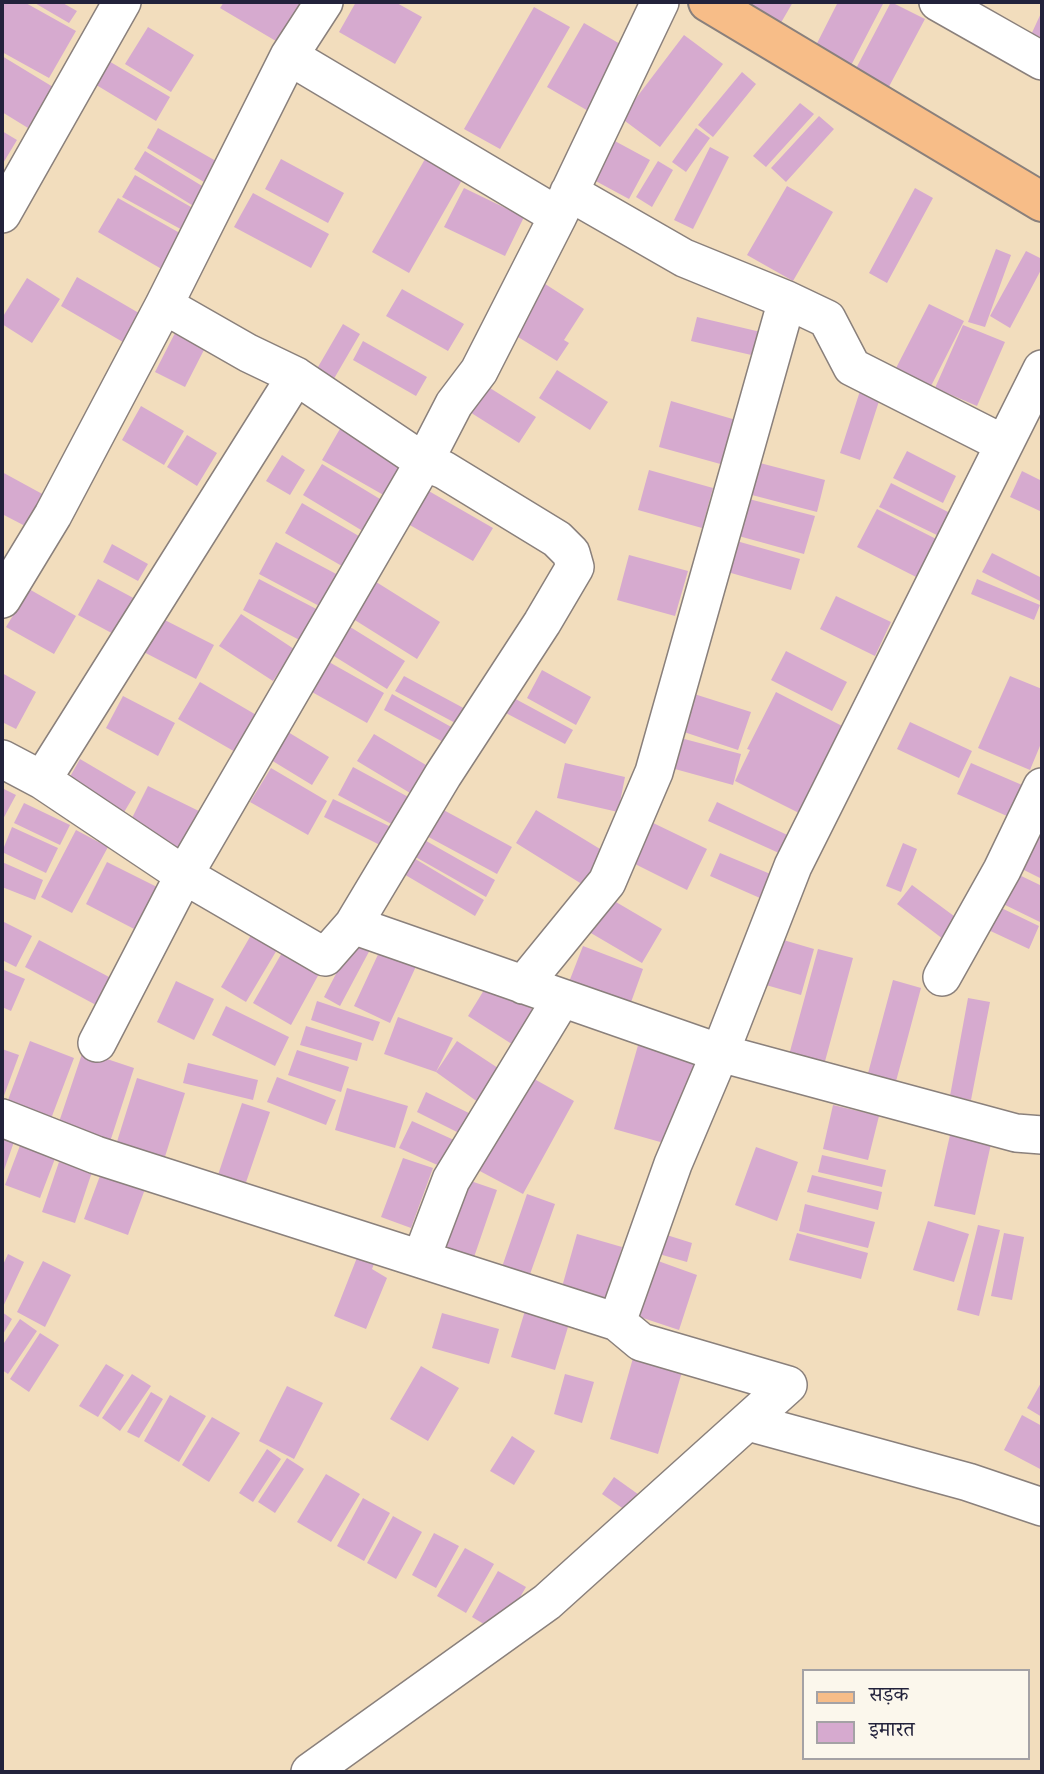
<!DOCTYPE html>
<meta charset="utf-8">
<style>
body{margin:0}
#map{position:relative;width:1044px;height:1774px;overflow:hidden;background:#f2ddbd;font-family:"Old Standard TT","Noto Serif Devanagari",serif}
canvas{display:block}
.frame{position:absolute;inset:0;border:4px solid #22223b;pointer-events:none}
.legend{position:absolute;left:802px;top:1669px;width:228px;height:91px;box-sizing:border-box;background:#fbf7ec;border:2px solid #a4a2a5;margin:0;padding:9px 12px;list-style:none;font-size:21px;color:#22223b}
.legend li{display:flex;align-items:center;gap:14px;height:35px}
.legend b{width:35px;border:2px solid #a4a2a5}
</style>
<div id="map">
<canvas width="1044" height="1774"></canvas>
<div class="frame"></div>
<ul class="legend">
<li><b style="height:9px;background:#f7bd88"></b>सड़क</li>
<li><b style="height:19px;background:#d6aacf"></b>इमारत</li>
</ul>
</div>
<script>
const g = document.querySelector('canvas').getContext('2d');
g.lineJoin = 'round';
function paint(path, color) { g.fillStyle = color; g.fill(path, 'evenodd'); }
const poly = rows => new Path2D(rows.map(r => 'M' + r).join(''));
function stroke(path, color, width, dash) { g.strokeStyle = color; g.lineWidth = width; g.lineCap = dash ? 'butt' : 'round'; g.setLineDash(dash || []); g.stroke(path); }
const building = poly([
 [2,2,24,2,76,31,49,78,2,52],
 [33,2,61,2,77,11,69,23],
 [224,2,297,2,309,9,286,47,220,8],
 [356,2,395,2,422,17,395,64,339,32],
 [753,2,793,2,775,33,745,16],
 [838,2,884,2,845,77,809,59],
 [891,2,925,19,884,96,851,78],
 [534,7,570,27,500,149,464,129],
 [1042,11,1042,42,1030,37],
 [584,23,627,48,590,112,547,87],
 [148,27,194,55,171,92,125,64],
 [684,35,723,64,660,147,621,118],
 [2,56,53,87,28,128,2,112],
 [107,60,170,97,156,121,93,83],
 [742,72,756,84,713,137,698,125],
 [800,103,814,114,766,167,753,156],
 [819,116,834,129,786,182,771,168],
 [158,128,216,161,204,182,147,148],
 [696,128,710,138,686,172,672,162],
 [2,131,17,140,2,165],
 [613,140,650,160,629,199,592,179],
 [433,145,470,166,409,273,372,252],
 [710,147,729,157,693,229,674,220],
 [145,151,207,189,195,207,134,169],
 [281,159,344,193,328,223,265,189],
 [658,161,673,170,652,207,636,197],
 [135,175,198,211,186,232,122,197],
 [787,186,833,212,793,281,747,255],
 [464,188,524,217,505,256,444,227],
 [915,188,933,198,887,283,869,273],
 [253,193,329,234,311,268,234,227],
 [118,198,185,236,165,271,98,232],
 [996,249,1011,255,985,327,968,322],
 [1026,251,1042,259,1042,268,1010,328,990,316],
 [77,277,144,316,128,345,61,306],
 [27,278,60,299,32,343,2,324,2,318],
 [539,280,584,309,564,340,569,343,557,361,510,332],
 [402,289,464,324,448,351,386,316],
 [929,304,964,321,929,390,894,372],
 [697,317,765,333,760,357,691,341],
 [343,324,360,334,328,389,311,379],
 [963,325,1005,342,977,406,935,388],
 [175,333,205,348,185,387,155,372],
 [363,341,427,377,416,396,353,360],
 [557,370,608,402,590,430,539,398],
 [482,383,536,417,519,443,465,409],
 [860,391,880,398,860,460,840,453],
 [671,401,736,420,724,465,659,447],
 [141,406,184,431,164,465,122,440],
 [341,427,406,464,387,497,322,460],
 [187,435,217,453,197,486,167,467],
 [907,451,956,476,943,503,893,478],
 [282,455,305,470,290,495,266,481],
 [760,463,825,480,817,512,752,495],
 [322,464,385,502,366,533,303,495],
 [649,470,713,488,702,528,638,510],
 [1022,471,1042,481,1042,512,1010,497],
 [2,472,46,496,29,528,2,514],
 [891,483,952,514,941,537,879,507],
 [427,490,493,528,473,561,408,524],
 [745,498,815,516,804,554,735,535],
 [302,503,364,539,347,569,285,533],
 [877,509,944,543,924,581,857,547],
 [733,540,800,559,791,590,724,571],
 [276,542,340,576,323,608,259,574],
 [112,544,148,564,138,581,103,562],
 [992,553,1042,578,1042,602,982,572],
 [629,555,688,571,675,616,617,600],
 [98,579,139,601,119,637,78,615],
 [259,579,322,612,305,643,243,610],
 [977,579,1040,605,1034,620,971,594],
 [373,580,440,622,417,659,350,617],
 [29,589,76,616,54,654,6,627],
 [836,596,891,622,875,656,820,629],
 [151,613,214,645,196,679,134,647],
 [241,614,294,649,273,681,219,646],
 [347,625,405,661,387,689,329,653],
 [786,651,847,682,832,711,771,680],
 [329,662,384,693,367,723,312,692],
 [542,670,591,697,576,725,527,698],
 [2,673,36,692,16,729,2,722],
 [404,676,469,711,461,726,395,691],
 [1010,676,1042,689,1042,741,1030,770,978,748],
 [200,682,258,716,237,753,178,719],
 [776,692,848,729,805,816,735,781,750,750,747,749],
 [691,693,751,712,738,750,678,730],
 [392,694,453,728,445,743,384,710],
 [123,696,175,723,158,756,106,728],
 [510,696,573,730,565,744,502,711],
 [910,722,972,751,959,778,897,749],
 [288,732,329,757,312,785,271,760],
 [374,734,431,768,415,796,357,761],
 [673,736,741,754,733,785,664,766],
 [80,759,136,792,123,814,67,782],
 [565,763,625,777,618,812,557,798],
 [971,763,1029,788,1016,820,957,794],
 [353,767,412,799,397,827,338,795],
 [271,768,327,801,308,835,250,802],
 [148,786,209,816,187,860,126,830],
 [2,788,16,795,2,821],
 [333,799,395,829,386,848,324,817],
 [717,802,798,840,790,858,708,821],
 [24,803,70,825,60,845,14,823],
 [438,807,512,847,497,874,423,834],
 [536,810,605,852,585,886,516,843],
 [647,820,707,849,687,890,627,860],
 [12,827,58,848,46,873,2,852],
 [76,830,108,847,72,913,41,897],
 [1028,830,1042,837,1042,879,1012,864],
 [421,838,495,880,486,897,412,855],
 [903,843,917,849,901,892,886,886],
 [720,853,780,878,769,902,710,876],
 [412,857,484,900,475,916,402,873],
 [2,862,43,880,35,900,2,887],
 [107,862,159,888,138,931,86,904],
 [1013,872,1042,886,1042,923,999,902],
 [912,885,958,919,943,939,897,904],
 [604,895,662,929,642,963,584,929],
 [993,904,1039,926,1029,949,982,927],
 [2,921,32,936,16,967,2,960],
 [258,923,284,938,246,1002,221,987],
 [355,937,372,946,340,1006,324,997],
 [780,939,814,949,801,995,766,985],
 [39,940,111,978,96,1005,25,967],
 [382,946,418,962,390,1023,354,1006],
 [583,946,643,969,630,1005,569,982],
 [818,949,853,958,824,1065,789,1055],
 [283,951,320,972,291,1025,253,1003],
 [2,969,25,979,11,1011,2,1007],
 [893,980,921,988,895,1085,867,1077],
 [176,981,214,999,194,1040,157,1022],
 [489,982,540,1014,518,1048,468,1016],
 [968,998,990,1002,971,1100,950,1096],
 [317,1001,380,1022,373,1041,311,1020],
 [226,1006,289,1037,275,1066,212,1035],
 [398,1017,453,1038,436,1072,457,1041,504,1072,482,1105,436,1072,384,1054],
 [306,1026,362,1043,357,1061,300,1045],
 [641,1035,698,1051,671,1145,614,1129],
 [30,1041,74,1058,46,1132,2,1116],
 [2,1049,19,1055,2,1101],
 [297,1050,349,1067,341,1092,288,1075],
 [83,1051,134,1068,109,1145,57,1128],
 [188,1063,258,1080,253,1100,183,1083],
 [527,1075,574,1101,523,1194,476,1169],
 [277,1077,336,1100,326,1125,267,1102],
 [137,1078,185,1093,163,1163,115,1148],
 [347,1088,408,1106,395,1148,335,1130],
 [426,1092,477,1117,467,1137,417,1112],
 [242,1103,270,1112,241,1197,214,1187],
 [833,1105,879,1116,868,1160,823,1149],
 [412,1121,454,1140,442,1167,399,1148],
 [2,1131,16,1136,2,1176],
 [24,1135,59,1148,40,1198,5,1185],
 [950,1135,991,1144,975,1215,934,1206],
 [756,1147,798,1162,777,1221,735,1205],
 [822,1155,886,1170,882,1187,818,1172],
 [403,1158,433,1168,411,1228,381,1217],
 [59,1162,92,1172,75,1223,42,1212],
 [104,1165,148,1181,128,1235,84,1219],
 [812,1175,882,1192,878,1210,807,1192],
 [459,1177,497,1190,473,1260,435,1248],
 [527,1194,555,1204,529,1277,502,1267],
 [805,1204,875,1222,868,1248,799,1231],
 [928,1221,969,1234,954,1282,913,1270],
 [978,1225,1000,1230,979,1316,957,1310],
 [651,1230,692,1243,687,1262,645,1250],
 [797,1233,868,1253,861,1279,789,1260],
 [1004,1233,1024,1237,1012,1300,991,1296],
 [577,1234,622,1247,606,1306,560,1294],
 [360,1250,378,1254,372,1269,387,1278,366,1329,334,1316],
 [8,1254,24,1262,2,1309,2,1267],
 [647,1257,697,1275,679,1330,628,1313],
 [43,1261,71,1275,45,1327,17,1312],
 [527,1304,571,1317,555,1370,511,1357],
 [2,1312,12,1319,2,1336],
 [442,1313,499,1329,489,1364,432,1348],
 [20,1319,37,1331,8,1374,2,1370,2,1346],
 [40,1333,59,1345,29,1392,10,1379],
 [635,1351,684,1365,658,1454,610,1439],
 [106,1364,124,1375,98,1417,79,1406],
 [421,1366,459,1388,428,1441,390,1419],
 [132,1374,151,1386,120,1431,102,1418],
 [565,1374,594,1382,582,1423,554,1414],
 [1042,1381,1042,1417,1027,1408],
 [287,1386,323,1403,294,1459,259,1441],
 [151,1392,163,1399,139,1438,127,1432],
 [170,1395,206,1416,179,1462,144,1441],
 [1022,1415,1042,1426,1042,1470,1004,1450],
 [212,1417,240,1433,209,1482,182,1465],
 [512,1436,535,1451,514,1485,490,1471],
 [267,1449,281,1459,253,1502,239,1493],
 [287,1458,304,1469,275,1513,258,1502],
 [326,1474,360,1494,331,1542,297,1522],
 [614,1477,649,1502,638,1519,602,1494],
 [363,1498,390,1513,364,1561,337,1546],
 [393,1516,422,1532,396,1579,367,1563],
 [434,1533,459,1546,436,1588,412,1575],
 [465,1548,494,1564,466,1613,437,1596],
 [498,1571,526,1587,499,1633,472,1617]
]);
const minor = poly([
 [938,2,1042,61],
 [289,56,558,216],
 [569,192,684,258,787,300,827,319,852,367,1004,444],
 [2,214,122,2],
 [2,599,53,515,164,305,289,56,324,2],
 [2,759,42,780,184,875,325,957,353,925,443,775,542,623,575,567,571,553,557,539,444,470,424,462,296,376],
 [42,780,296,376,248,353,164,305],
 [353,925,720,1053,1016,1133,1042,1135],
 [942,977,1002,870,1042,787],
 [523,985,607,882,654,772,787,300],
 [97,1043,184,875,424,462,454,404,479,371,558,216,660,2],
 [2,1118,96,1155,617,1322,673,1164,720,1053,793,866,1042,369],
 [421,1259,451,1180,562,998],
 [617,1322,641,1342,788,1385],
 [748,1422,968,1482,1042,1507],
 [310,1772,547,1602,788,1385]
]);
const major = poly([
 [708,2,1042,202]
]);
paint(building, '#d6aacf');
stroke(minor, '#8a807c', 40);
stroke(major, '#8a807c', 42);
stroke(minor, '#fff', 37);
stroke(major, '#f7bd88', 38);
</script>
